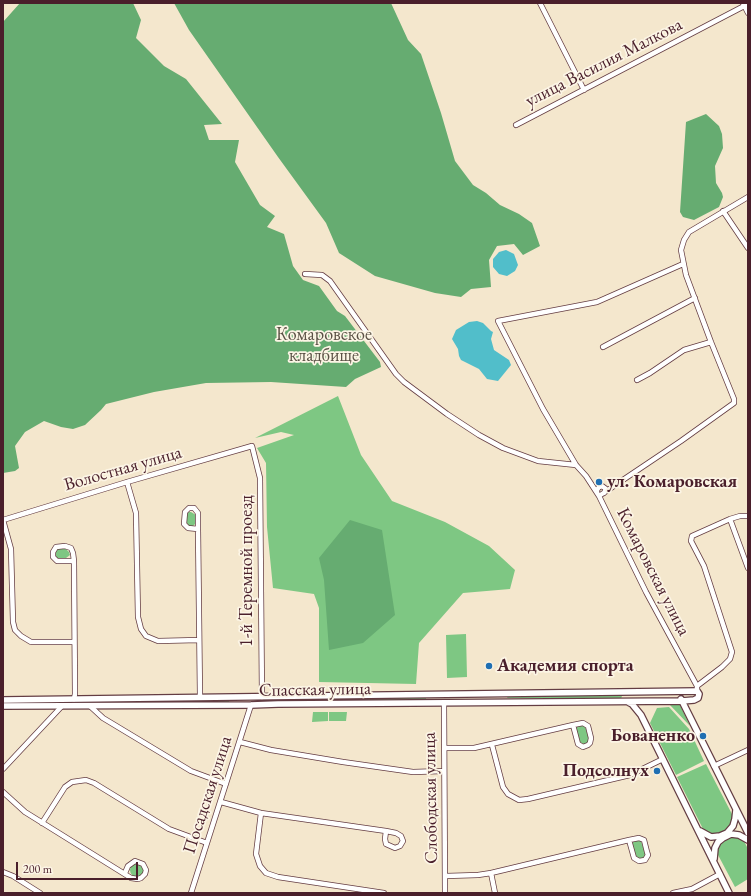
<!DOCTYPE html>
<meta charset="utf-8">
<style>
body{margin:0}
#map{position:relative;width:751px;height:896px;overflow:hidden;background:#f4e7cd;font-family:"EB Garamond",serif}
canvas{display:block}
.frame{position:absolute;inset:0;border:4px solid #4a1f2b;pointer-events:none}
.scale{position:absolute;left:16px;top:862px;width:122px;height:18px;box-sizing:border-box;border:2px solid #4a1f2b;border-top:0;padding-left:5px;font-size:12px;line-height:14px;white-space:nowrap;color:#4a1f2b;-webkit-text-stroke:3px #fcf5e5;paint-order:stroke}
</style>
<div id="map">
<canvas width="751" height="896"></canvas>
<div class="frame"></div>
<div class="scale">200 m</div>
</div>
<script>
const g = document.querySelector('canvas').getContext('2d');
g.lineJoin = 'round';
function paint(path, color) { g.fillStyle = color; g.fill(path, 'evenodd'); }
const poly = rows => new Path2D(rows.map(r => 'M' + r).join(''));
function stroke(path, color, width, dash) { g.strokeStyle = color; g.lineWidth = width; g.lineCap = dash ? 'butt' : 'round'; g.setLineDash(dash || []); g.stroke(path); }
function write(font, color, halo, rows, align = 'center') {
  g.font = font + ' "EB Garamond",serif'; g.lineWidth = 3.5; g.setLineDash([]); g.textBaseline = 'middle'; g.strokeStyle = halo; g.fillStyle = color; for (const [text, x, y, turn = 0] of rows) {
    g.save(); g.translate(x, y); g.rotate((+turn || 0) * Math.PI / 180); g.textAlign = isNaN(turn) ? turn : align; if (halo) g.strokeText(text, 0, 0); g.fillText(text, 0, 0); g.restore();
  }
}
const green = poly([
 [338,396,361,455,392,501,445,522,489,546,515,570,510,589,463,593,419,643,416,684,319,682,319,608,314,594,273,588,267,527,266,463,257,448,294,435,281,432,255,438],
 [189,512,191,512,196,515,196,523,193,526,190,527,187,523,187,514],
 [57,549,66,549,69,552,70,555,66,558,57,558,55,554],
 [466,634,467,677,447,678,446,635],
 [621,695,622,697,621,698,507,698,508,696],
 [426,697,426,700,265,701,265,699],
 [229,699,229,702,81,704,81,701],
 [669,704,678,704,680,705,690,726],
 [669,707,689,729,704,761,676,775,650,723,657,708],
 [313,712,328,712,328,721,312,722],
 [329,712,347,712,346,721,329,721],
 [580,724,585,726,589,739,589,741,585,745,580,742,576,729,577,726],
 [706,764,734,818,732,824,727,831,721,834,711,834,703,829,677,777],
 [730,837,736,837,743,839,748,849,748,879,735,887,717,853,717,849,723,842],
 [635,839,641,841,645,853,645,858,641,860,636,857,632,844],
 '130 870a7 7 0 1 1 14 0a7 7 0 1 1-14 0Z'
]);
const forest = poly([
 [20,3,133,3,141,20,136,38,164,66,186,79,222,124,204,125,209,140,239,140,235,162,260,205,275,216,267,227,284,234,293,266,303,280,319,286,337,311,345,316,380,362,381,367,355,379,346,387,271,382,206,383,154,392,106,404,101,410,85,425,73,429,61,427,44,421,25,432,15,446,19,468,15,471,3,473,3,22],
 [174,3,391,3,408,40,421,54,441,113,455,161,473,185,486,193,500,205,519,214,532,223,540,246,523,255,514,244,497,246,489,260,491,287,471,289,461,297,435,293,375,276,339,253,326,223,278,157,189,30],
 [706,114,719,126,722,134,723,148,715,166,716,183,722,193,723,197,719,207,694,220,683,217,680,212,686,122],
 [350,520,382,530,395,615,363,643,329,650,324,580,319,558]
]);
const water = poly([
 [506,250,514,254,518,265,515,271,507,276,499,274,493,267,493,259,499,252],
 [477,321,483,323,491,331,493,332,491,339,494,350,509,360,511,365,498,381,487,379,479,369,461,360,459,356,458,349,452,339,456,330,469,322]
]);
const minor = poly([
 [540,3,584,90],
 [743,3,748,13],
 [516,125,748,4],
 [723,211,748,248],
 [683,264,597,302,498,321,543,409,576,465,586,476,599,496,646,592,697,686,697,691],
 [305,274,322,275,330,281,396,374,404,382,447,414,479,435,503,448,538,461,576,465],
 [603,347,695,298],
 [637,380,650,373,684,350,711,342],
 [127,482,136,513,138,617,141,629,146,636,158,641,199,640],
 [597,492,597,490,599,487,602,486,606,489,604,493],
 [599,496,681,441,734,403,734,399,711,342,686,275,681,250,684,240,689,232,748,197],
 [730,519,748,568],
 [3,520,127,482,252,446,260,478,262,697],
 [3,520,11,549,13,622,15,630,21,636,31,642,74,642],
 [198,529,198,513,194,508,189,508,185,512,184,524,188,528,198,529,200,697],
 [697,686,722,667,730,659,732,652,704,566,691,541,692,536,730,519,740,516,748,516],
 [74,699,75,694,74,561,73,553,71,548,65,546,56,547,53,552,53,557,57,561,74,561],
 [444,703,445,893],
 [90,706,103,718,191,771,226,784],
 [240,742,271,750,343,762,413,772,444,771],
 [492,745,503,787,508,794,519,800,528,799,630,775,663,759],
 [445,748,474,748,573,725,578,744,583,747,588,745,590,743,591,738,588,726,583,723,573,725],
 [714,766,748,750],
 [3,769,62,706],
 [3,792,25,812,131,878,138,879,141,878,145,874,146,870,143,864,135,861,128,866,125,873],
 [221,802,261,813,386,831,385,839,386,844,395,848,400,846,403,841,401,836,396,833,386,831],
 [261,813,256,854,260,866,266,873,278,877,384,893],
 [42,823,65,787,72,782,86,780,94,783,169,829,207,843],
 [3,872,13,876,40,893],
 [491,873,495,893],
 [446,876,478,875,491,873,629,840,634,858,639,861,645,860,648,855,647,852,644,840,639,838,629,840],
 [191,893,251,705],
 [673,893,692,889,720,874]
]);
const tertiary = poly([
 [681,699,748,833],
 [3,700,697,691,699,694,698,698,694,700,682,701,278,704,251,705,3,706],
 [628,702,632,704,641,715,729,893],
 [700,831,711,837,720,836,727,833,733,826,735,819,736,810],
 [714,859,715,848,718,842,723,838,731,834,739,835,748,840]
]);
const markers = [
 [599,482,4,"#1f6fb2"],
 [489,666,4,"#1f6fb2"],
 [703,736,4,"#1f6fb2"],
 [657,771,4,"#1f6fb2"]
];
const streetNames = [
 ["улица Василия Малкова",604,63,-27],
 ["Волостная улица",123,469,-16],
 ["1-й Теремной проезд",247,571,-90],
 ["Комаровская улица",653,572,63],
 ["Спасская улица",315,690,-1],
 ["Посадская улица",208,795,-72],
 ["Слободская улица",431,798,-91]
];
const parkNames = [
 ["Комаровское",324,335],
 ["кладбище",324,356]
];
const poiNames = [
 ["ул. Комаровская",607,482],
 ["Академия спорта",497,666],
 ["Бованенко",695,736,"right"],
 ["Подсолнух",649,771,"right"]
];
paint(green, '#7ec783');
paint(forest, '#66ac71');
paint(water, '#51beca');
stroke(minor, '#643d43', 6);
stroke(tertiary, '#643d43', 8);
stroke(minor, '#fff', 4.5);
stroke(tertiary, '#fff', 5.5);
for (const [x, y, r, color] of markers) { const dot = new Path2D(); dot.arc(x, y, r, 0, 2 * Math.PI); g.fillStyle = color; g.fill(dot); stroke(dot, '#fcf5e5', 1.5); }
write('18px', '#4a1f2b', '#fcf5e5', streetNames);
write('18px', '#5a5145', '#fcf5e5', parkNames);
write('bold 18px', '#4a1f2b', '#fcf5e5', poiNames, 'left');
</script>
